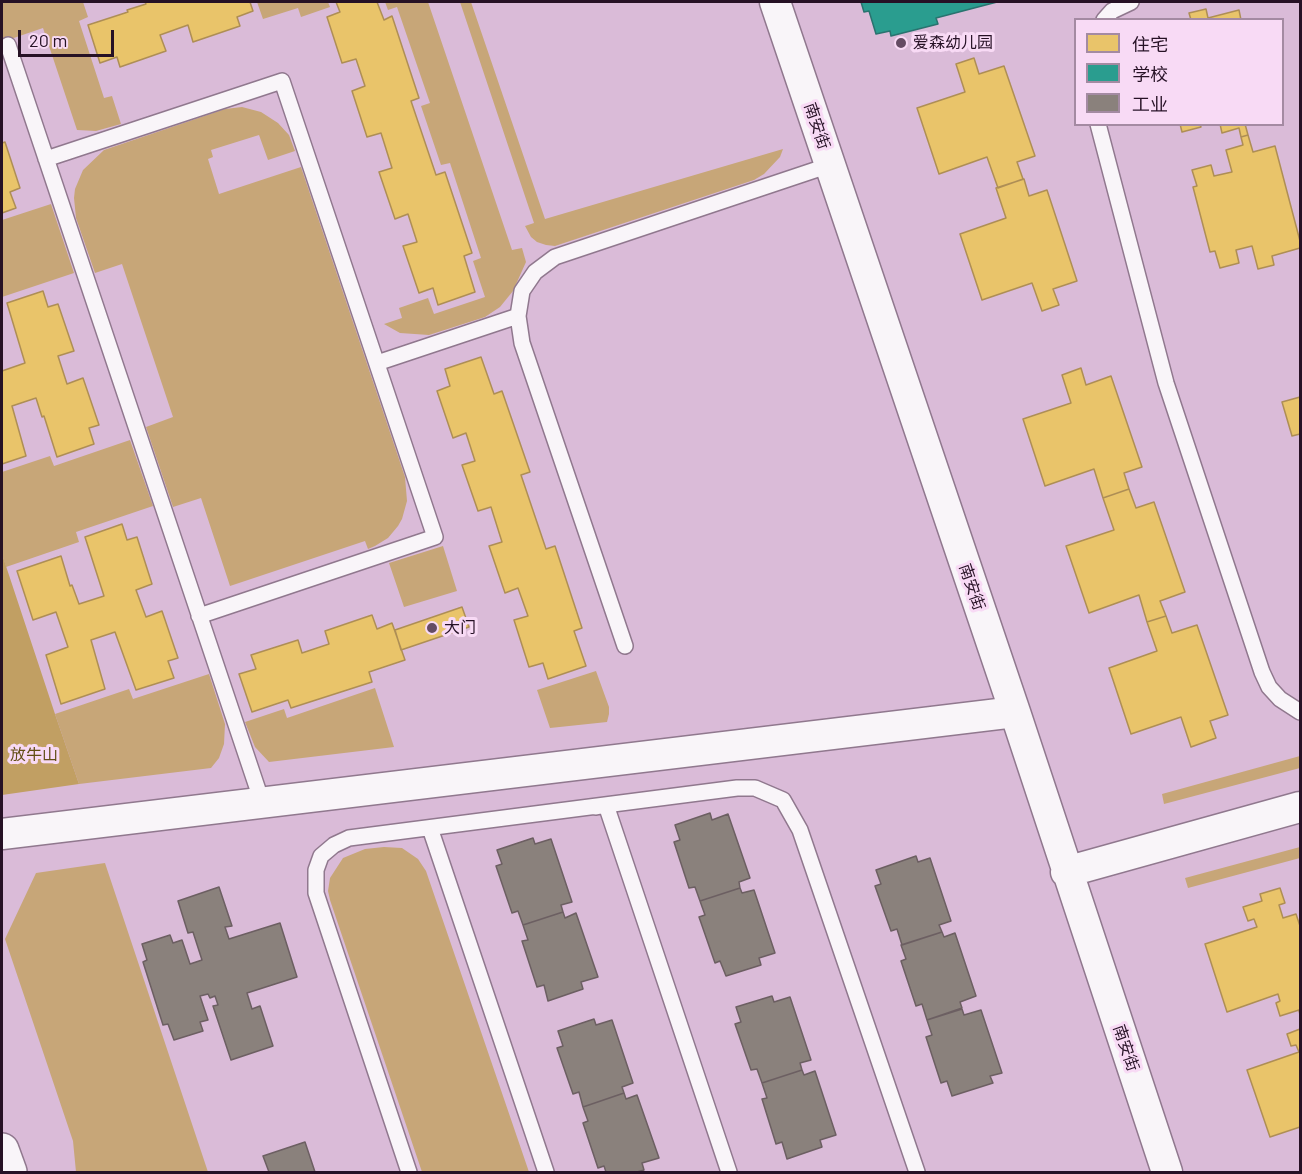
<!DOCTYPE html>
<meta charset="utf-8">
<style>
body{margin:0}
#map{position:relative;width:1302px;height:1174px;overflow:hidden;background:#dabbd8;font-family:Barlow,"Noto Sans SC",sans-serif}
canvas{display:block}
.frame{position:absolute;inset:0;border:3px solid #261125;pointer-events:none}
.legend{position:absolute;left:1074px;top:18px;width:210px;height:108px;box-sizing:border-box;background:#f8daf5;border:2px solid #a48aa2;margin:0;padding:8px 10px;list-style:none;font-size:18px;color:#261125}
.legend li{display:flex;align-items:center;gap:12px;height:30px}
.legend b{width:30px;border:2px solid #a48aa2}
.scale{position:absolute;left:18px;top:30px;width:96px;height:27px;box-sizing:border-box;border:3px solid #261125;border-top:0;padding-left:8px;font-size:18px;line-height:21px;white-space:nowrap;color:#261125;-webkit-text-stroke:4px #f8daf5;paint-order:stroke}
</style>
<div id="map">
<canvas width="1302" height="1174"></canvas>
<div class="frame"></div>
<ul class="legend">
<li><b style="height:16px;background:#e9c46a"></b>住宅</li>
<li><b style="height:16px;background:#2a9d8f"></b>学校</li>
<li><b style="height:16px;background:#8a817c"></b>工业</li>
</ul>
<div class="scale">20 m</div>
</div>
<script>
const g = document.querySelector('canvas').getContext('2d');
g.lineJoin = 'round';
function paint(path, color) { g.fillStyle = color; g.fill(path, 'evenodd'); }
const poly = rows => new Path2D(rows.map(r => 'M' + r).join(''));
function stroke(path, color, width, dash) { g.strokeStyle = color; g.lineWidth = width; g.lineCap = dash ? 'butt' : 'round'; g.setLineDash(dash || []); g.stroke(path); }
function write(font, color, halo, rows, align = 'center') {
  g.font = font + ' Barlow,"Noto Sans SC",sans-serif'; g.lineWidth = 6; g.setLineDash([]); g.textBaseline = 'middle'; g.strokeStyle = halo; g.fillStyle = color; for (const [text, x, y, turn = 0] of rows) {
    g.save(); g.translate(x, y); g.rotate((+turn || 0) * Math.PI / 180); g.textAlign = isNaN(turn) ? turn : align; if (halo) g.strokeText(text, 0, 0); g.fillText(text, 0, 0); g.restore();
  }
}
const green = poly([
 [2,2,83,2,88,17,79,21,104,98,112,96,121,124,96,131,77,130,43,28,2,42],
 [257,2,328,2,330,7,301,17,298,8,263,19],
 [385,2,428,2,512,250,522,248,526,262,513,291,500,307,485,317,429,335,400,333,384,324,402,318,399,308,428,298,434,314,485,297,473,261,481,258,450,163,441,165,421,106,430,103,397,7,388,10],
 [460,2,471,2,545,219,783,149,780,157,764,174,754,180,555,246,546,245,537,242,531,237,525,226,534,223],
 [242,107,261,112,278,123,289,135,295,151,268,160,259,135,211,150,213,157,208,159,219,194,301,167,405,477,407,501,402,519,398,526,388,538,375,546,368,549,365,541,230,586,201,498,173,507,146,427,173,417,122,264,95,273,76,218,74,198,75,189,83,170,104,150,225,109],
 [51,204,74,273,2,297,2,220],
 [130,440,153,506,76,532,79,542,6,567,2,554,2,472,50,456,54,466],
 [443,546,457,591,404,607,389,563],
 [596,671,609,707,609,714,607,722,550,728,537,690],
 [209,674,225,724,224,744,219,758,211,768,79,784,55,714,129,689,133,699],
 [375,688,394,747,269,762,255,747,245,722,284,709,287,718],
 [1300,756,1300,768,1164,804,1162,794],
 [384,847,402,848,418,859,426,871,529,1172,422,1172,330,900,328,891,330,878,343,858,365,849],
 [1300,847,1300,858,1188,888,1185,878],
 [105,863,208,1172,76,1172,73,1141,5,939,36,873]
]);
const forest = poly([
 [2,554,55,714,79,784,2,795]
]);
const homes = poly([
 [145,2,250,2,253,11,237,17,240,26,193,42,188,25,160,35,166,51,120,67,117,57,100,63,88,25,128,12,127,10,146,4,145,2],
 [336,2,377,2,384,20,392,16,419,98,411,101,436,175,445,172,472,253,464,256,475,292,438,305,433,288,419,293,403,246,417,242,408,214,395,219,379,172,392,168,381,133,367,137,352,91,365,86,356,59,342,63,327,17,340,12,336,2],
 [1206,9,1208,18,1239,10,1241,20,1191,20,1189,13,1206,9],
 [974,58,979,74,1004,66,1035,156,1017,162,1023,179,998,188,987,157,939,174,917,108,965,92,956,64,974,58],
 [1180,124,1200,124,1201,127,1182,132,1180,124],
 [1220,124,1245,124,1248,135,1241,137,1239,128,1222,133,1220,124],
 [1248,135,1253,152,1275,146,1300,241,1300,248,1272,256,1274,265,1258,269,1252,246,1236,250,1239,263,1220,268,1215,251,1210,252,1193,187,1197,186,1192,170,1211,165,1214,176,1232,172,1226,150,1243,145,1241,137,1248,135],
 [5,142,20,188,10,192,16,208,2,213,2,143,5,142],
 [1024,179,1029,196,1047,190,1077,281,1053,289,1059,305,1042,311,1032,283,982,300,960,234,1006,218,996,188,1024,179],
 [43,291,48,307,58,304,74,351,58,356,67,384,83,378,99,425,89,428,94,444,57,457,44,416,42,417,36,398,12,406,26,456,2,464,2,371,25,363,7,303,43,291],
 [481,357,494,394,502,391,530,472,521,475,546,549,555,546,582,628,574,631,586,666,548,679,543,663,529,667,514,620,528,616,518,588,505,593,489,546,502,542,491,507,478,511,462,465,475,461,466,433,453,438,437,391,450,386,445,369,481,357],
 [1081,368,1086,385,1111,376,1142,467,1124,473,1129,489,1103,498,1094,469,1045,486,1023,419,1071,403,1062,375,1081,368],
 [1300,397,1300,434,1292,436,1282,402,1300,397],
 [1129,489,1136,508,1154,502,1185,592,1160,601,1166,616,1147,622,1139,595,1089,613,1066,546,1114,530,1103,498,1129,489],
 [122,524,127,540,137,537,152,584,136,590,146,617,162,611,178,658,168,661,174,678,136,690,115,632,91,640,105,689,61,704,46,655,68,647,56,612,33,620,17,571,61,556,70,586,72,585,79,604,104,596,85,537,122,524],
 [462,607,469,627,401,650,395,630,462,607],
 [372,615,377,629,392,623,405,660,369,672,372,682,291,708,288,700,252,712,239,674,256,669,251,655,298,640,302,653,329,644,325,631,372,615],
 [1166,616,1172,633,1197,625,1228,715,1210,721,1216,738,1191,747,1181,717,1131,734,1109,668,1157,651,1147,622,1166,616],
 [1280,888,1285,903,1279,905,1283,918,1296,914,1300,926,1300,1015,1299,1010,1280,1016,1276,1003,1280,1001,1278,994,1227,1012,1205,944,1257,927,1254,919,1248,921,1243,907,1262,901,1260,894,1280,888],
 [1300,1029,1300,1127,1270,1137,1247,1070,1299,1052,1296,1045,1291,1046,1287,1034,1300,1029]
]);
const schools = poly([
 [861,2,997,2,936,18,938,24,891,36,890,31,876,34,869,11,864,12,861,2]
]);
const industry = poly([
 [710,813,712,820,728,814,750,878,739,882,740,888,700,901,695,887,689,888,674,842,680,840,675,825,710,813],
 [533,838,535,844,551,839,572,902,561,905,563,912,523,925,518,911,512,913,496,866,502,864,497,850,533,838],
 [916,856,918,862,930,858,951,921,939,925,942,932,902,945,897,929,891,931,875,886,881,884,876,870,916,856],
 [219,887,232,926,225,927,229,939,280,923,297,977,247,993,252,1009,260,1006,273,1046,231,1060,213,1006,218,1005,215,996,210,998,208,994,200,996,208,1020,200,1022,203,1031,174,1040,168,1024,163,1025,143,962,147,960,142,944,170,935,173,943,182,940,190,964,202,960,193,932,188,933,178,901,219,887],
 [740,888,742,893,754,890,775,953,759,958,761,965,726,976,720,961,715,963,699,917,705,915,700,901,740,888],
 [563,912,565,918,576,913,598,977,581,982,583,989,548,1001,544,985,537,987,522,941,528,940,523,925,563,912],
 [942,932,944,937,955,933,976,996,960,1002,962,1008,927,1020,922,1004,916,1006,901,961,906,959,901,945,942,932],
 [772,996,774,1002,790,997,811,1060,800,1063,802,1070,762,1083,757,1069,751,1070,735,1024,741,1022,736,1007,772,996],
 [962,1009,964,1015,981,1010,1002,1073,990,1076,993,1083,952,1096,947,1081,941,1083,926,1037,932,1035,927,1020,962,1009],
 [594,1019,596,1025,612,1020,633,1083,622,1087,624,1093,583,1107,579,1092,573,1094,557,1048,563,1046,558,1031,594,1019],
 [802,1070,804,1075,815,1071,836,1135,820,1140,822,1147,787,1159,782,1142,776,1144,762,1099,767,1098,762,1083,802,1070],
 [624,1093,626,1099,637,1095,659,1158,642,1163,644,1170,637,1172,606,1172,604,1166,598,1168,583,1123,588,1121,583,1107,624,1093],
 [305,1142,315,1172,269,1172,263,1156,305,1142]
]);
const lane = poly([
 [1104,20,1112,11,1131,2],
 [8,45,262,802],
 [1098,124,1166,383,1262,672,1269,687,1280,699,1300,712],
 [46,159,282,81,435,537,199,616],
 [377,363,518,316],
 [625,646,522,343,518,316,522,291,535,272,555,257,830,165],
 [596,807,606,805,729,1172],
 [430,828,546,1172],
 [409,1172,316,893,316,870,321,856,334,845,349,838,737,788,755,788,783,800,800,830,917,1172]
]);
const street = poly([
 [775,2,1015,712,1167,1172],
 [2,834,1015,712],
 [1066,872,1300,807]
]);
const secondary = poly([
 [2,1150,10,1172]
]);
const markers = [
 [901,43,6,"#654c64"],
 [432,628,6,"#654c64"]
];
const poiNames = [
 ["爱森幼儿园",913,43],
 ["大门",444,628]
];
const streetNames = [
 ["南安街",817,126,71],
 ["南安街",972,587,71],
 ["南安街",1126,1048,71]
];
const parkNames = [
 ["放牛山",34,755]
];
paint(green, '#c7a678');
paint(forest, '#c19f63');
paint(homes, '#e9c46a');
stroke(homes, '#ae8e55', 1.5);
paint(schools, '#2a9d8f');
stroke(schools, '#29736f', 1.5);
paint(industry, '#8a817c');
stroke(industry, '#6c5f62', 1.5);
stroke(lane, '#90788e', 18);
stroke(street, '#90788e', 33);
stroke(secondary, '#90788e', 36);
stroke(lane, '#f9f5f9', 15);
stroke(street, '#f9f5f9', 30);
stroke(secondary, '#f9f5f9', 33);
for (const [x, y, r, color] of markers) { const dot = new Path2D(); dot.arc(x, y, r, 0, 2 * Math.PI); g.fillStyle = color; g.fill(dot); stroke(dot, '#f8daf5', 2); }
write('16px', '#261125', '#f8daf5', poiNames, 'left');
write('16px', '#261125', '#f8daf5', streetNames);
write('16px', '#624e15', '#f8daf5', parkNames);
</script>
